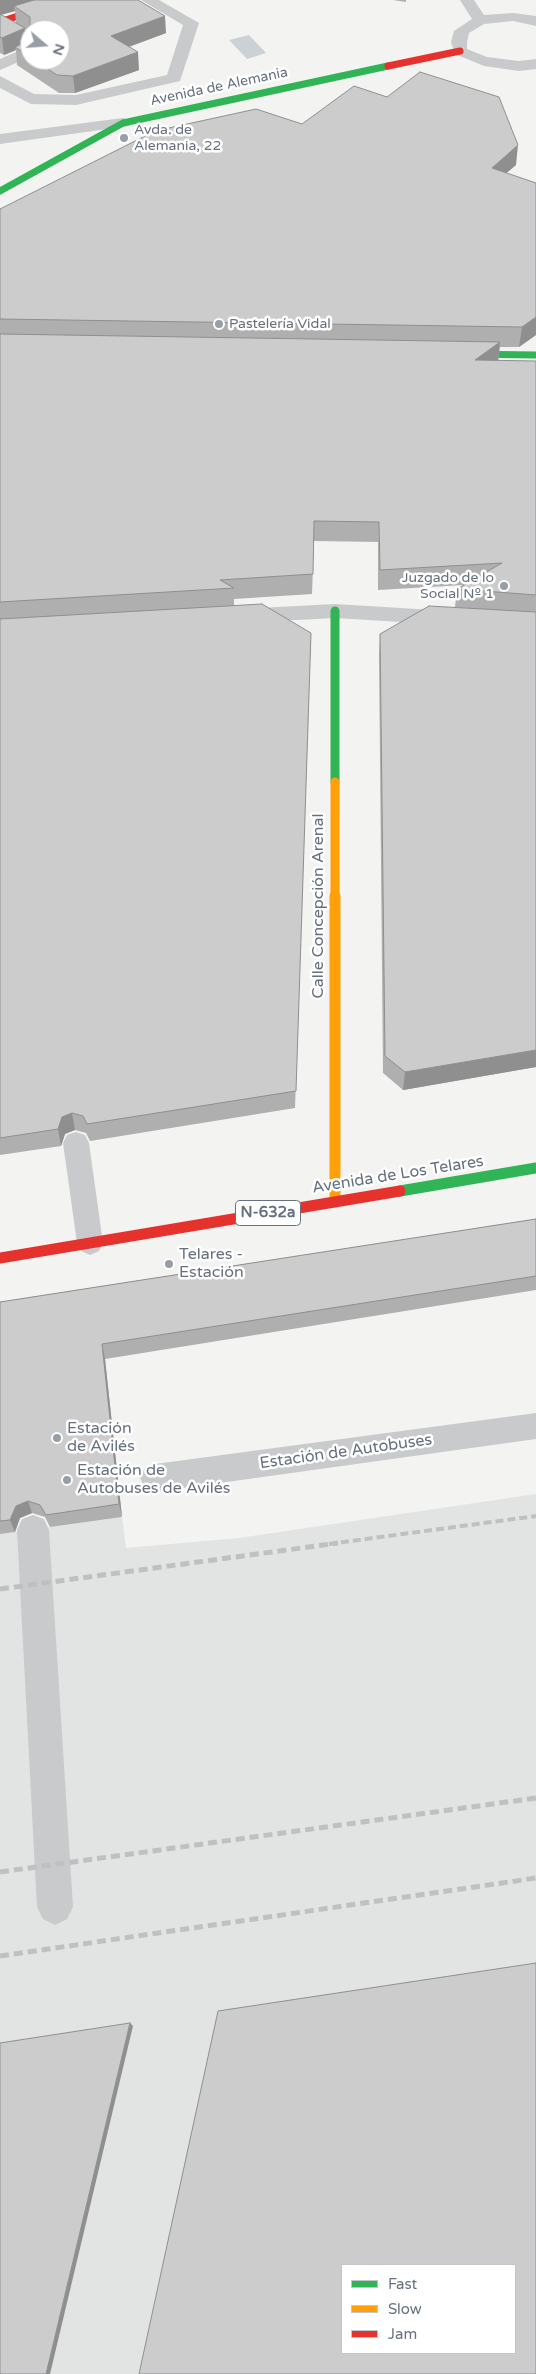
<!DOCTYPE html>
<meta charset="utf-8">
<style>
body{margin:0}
#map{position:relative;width:536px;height:2374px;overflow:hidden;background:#f3f3f2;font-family:"Varela Round",sans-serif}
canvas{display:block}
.legend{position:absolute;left:341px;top:2264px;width:175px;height:90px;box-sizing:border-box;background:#fff;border:1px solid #c2c6cc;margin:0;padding:6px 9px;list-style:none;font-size:15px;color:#66717f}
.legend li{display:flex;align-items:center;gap:10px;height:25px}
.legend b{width:25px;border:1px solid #c2c6cc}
.north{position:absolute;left:20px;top:20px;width:50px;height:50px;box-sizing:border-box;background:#fff;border:1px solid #c2c6cc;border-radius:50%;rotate:108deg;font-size:14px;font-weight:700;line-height:20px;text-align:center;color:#66717f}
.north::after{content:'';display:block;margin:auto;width:18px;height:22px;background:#979ea7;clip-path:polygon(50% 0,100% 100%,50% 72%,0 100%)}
</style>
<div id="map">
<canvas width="536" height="2374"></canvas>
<ul class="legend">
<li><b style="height:6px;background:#30b455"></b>Fast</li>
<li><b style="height:6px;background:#ff9f0a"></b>Slow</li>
<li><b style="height:6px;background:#e5322d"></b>Jam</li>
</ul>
<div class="north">N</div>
</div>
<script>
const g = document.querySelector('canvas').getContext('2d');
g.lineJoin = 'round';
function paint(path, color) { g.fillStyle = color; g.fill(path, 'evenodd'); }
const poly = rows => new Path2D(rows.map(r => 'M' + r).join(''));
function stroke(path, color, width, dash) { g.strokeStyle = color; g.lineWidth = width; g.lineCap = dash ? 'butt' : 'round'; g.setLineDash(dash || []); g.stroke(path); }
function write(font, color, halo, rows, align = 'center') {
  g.font = font + ' "Varela Round",sans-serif'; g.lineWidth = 5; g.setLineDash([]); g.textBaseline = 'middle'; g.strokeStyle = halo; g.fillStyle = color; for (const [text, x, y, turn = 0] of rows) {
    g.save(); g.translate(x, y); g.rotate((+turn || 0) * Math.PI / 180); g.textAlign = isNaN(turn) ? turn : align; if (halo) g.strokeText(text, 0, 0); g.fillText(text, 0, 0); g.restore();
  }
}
const built = poly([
 [536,1494,536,2374,0,2374,0,1534,122,1517,126,1548,239,1538],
 [342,2265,515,2265,515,2353,342,2353]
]);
const water = poly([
 [249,35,266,53,247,59,229,40]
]);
const lane = poly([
 [76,1132,85,1135,89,1143,103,1243,99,1251,90,1255,81,1251,77,1243,63,1143,67,1135,76,1132],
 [536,1413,536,1439,155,1492,145,1488,140,1478,145,1468,155,1464,536,1413]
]);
const street = poly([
 [141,0,159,0,199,23,180,81,76,105,31,104,0,88,0,76,34,94,76,95,167,75,183,25,141,0],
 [460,0,474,0,484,15,513,13,536,16,536,26,513,21,484,24,469,33,467,42,467,49,487,57,519,61,536,59,536,69,519,71,484,66,455,54,451,42,454,31,472,19,460,0],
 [30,46,30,57,0,70,0,59,30,46],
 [123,118,129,120,131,123,129,126,0,144,0,134,123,118],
 [335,604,450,611,458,613,461,618,458,623,450,625,335,618,240,623,232,621,229,616,232,611,240,609,335,604],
 [33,1515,44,1519,49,1530,73,1907,67,1919,55,1925,43,1919,37,1907,17,1530,22,1519,33,1515]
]);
const fastFar2 = poly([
 [0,191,123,123,388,66],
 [461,354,536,355]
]);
const fastFar1 = poly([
 [335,611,335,782]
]);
const fast = poly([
 [400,1191,536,1168]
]);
const slowFar1 = poly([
 [335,782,335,897]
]);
const slow = poly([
 [335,896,335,1202]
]);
const jamFar1 = poly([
 [0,22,67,0],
 [388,66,460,51]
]);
const jam = poly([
 [0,1258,400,1191]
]);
const railFar1 = poly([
 [329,1544,536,1516]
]);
const rail = poly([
 [0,1589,338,1543],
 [0,1872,536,1798],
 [0,1956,536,1878]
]);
const wall = poly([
 [0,0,166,33,129,47,139,70,75,93,59,93,17,65,16,50,4,55,0,53],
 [15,11,16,23,1,15],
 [25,29,30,33,30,40,26,42],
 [30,30,60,60,30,60],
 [393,0,406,0,406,2],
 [302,124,516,165,506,173,536,335,519,347,500,347,498,361,536,361,536,1067,403,1090,383,1073,379,654,380,634,455,607,457,589,464,585,378,590,378,542,314,541,312,594,234,599,234,606,311,633,295,1108,90,1141,86,1133,75,1130,65,1134,61,1146,0,1155,0,209],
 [536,1219,536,1290,105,1359,122,1517,50,1527,45,1517,32,1513,20,1518,15,1532,0,1534,0,1302]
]);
const shadedWall = poly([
 [0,0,47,0,14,6,15,11,0,15],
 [165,16,166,33,112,53,111,36],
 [25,28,27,45,15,47,16,50,4,55,2,38],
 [138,52,139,70,75,93,73,76],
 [518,145,516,165,489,188,492,168],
 [536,317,536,335,519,347,522,327],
 [500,342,498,362,475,360],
 [536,1050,536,1067,403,1090,405,1072],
 [72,1113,75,1130,65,1134,61,1146,58,1129,62,1117],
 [102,1344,105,1359,122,1517,119,1504],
 [28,1501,32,1513,20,1518,15,1532,10,1520,16,1506],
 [130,2023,133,2026,50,2374,46,2374]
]);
const building = poly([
 [34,0,138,0,165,16,111,36,138,52,73,76,57,75,34,60,60,60,60,30,30,30,30,57,15,47,30,40,30,17,14,6,34,0],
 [0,14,25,28,2,38,0,37,0,14],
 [420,72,499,97,518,145,492,168,536,183,536,317,522,327,0,319,0,209,155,131,256,109,302,124,354,86,387,97,420,72],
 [0,334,500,342,475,360,536,361,536,595,457,589,502,563,380,570,379,522,314,521,313,574,220,580,234,588,0,602,0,334],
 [262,604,311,633,296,1091,87,1124,83,1116,72,1113,62,1117,58,1129,0,1138,0,619,262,604],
 [429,606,536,612,536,1050,405,1072,385,1056,380,634,429,606],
 [536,1219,536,1276,102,1344,119,1504,46,1515,40,1505,28,1501,16,1506,10,1520,0,1521,0,1302,536,1219],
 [536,1963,536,2374,139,2374,218,2011,536,1963],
 [342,2265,515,2265,515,2353,342,2353,342,2265],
 [130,2023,46,2374,0,2374,0,2043,130,2023]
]);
const markers = [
 [124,138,5,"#979ea7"],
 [219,324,5,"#979ea7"],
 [504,586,5,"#979ea7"],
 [169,1264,5,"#979ea7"],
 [57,1438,5,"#979ea7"],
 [67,1480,5,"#979ea7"]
];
const farStreetnames = [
 ["Avenida de Alemania",219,87,-12]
];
const farPoinames = [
 ["Avda. de",134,130],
 ["Alemania, 22",134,146],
 ["Pastelería Vidal",229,324],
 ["Juzgado de lo",494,578,"right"],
 ["Social Nº 1",494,594,"right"]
];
const shields = [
 [268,1213,65]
];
const shieldNames = [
 ["N-632a",268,1213]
];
const streetNames = [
 ["Calle Concepción Arenal",319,906,-90],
 ["Avenida de Los Telares",398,1175,-9],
 ["Estación de Autobuses",346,1452,-8]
];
const poiNames = [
 ["Telares -",179,1255],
 ["Estación",179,1273],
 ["Estación",67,1429],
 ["de Avilés",67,1447],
 ["Estación de",77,1471],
 ["Autobuses de Avilés",77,1489]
];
paint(built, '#e2e3e3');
paint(water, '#cbd1d4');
paint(lane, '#c9cacb');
paint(street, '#c9cacb');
stroke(fastFar2, '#30b455', 7);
stroke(fastFar1, '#30b455', 9);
stroke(fast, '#30b455', 11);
stroke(slowFar1, '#ff9f0a', 9);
stroke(slow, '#ff9f0a', 11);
stroke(jamFar1, '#e5322d', 7);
stroke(jam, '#e5322d', 11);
stroke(railFar1, '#bfc0c2', 4, [8, 4]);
stroke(rail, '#bfc0c2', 5, [9, 5]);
paint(wall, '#afafb0');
paint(shadedWall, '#8f8f90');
paint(building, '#cccccd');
stroke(building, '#8f8f90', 1);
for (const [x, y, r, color] of markers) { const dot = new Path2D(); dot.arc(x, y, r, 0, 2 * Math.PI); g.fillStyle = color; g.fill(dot); stroke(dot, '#fff', 2); }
write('14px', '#66717f', '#fff', farStreetnames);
write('14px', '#66717f', '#fff', farPoinames, 'left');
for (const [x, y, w] of shields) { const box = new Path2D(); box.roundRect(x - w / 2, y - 12.5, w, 25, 4); g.fillStyle = '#fff'; g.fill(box); stroke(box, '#66717f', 1); }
write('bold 15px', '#66717f', null, shieldNames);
write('16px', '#66717f', '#fff', streetNames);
write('16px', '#66717f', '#fff', poiNames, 'left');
</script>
